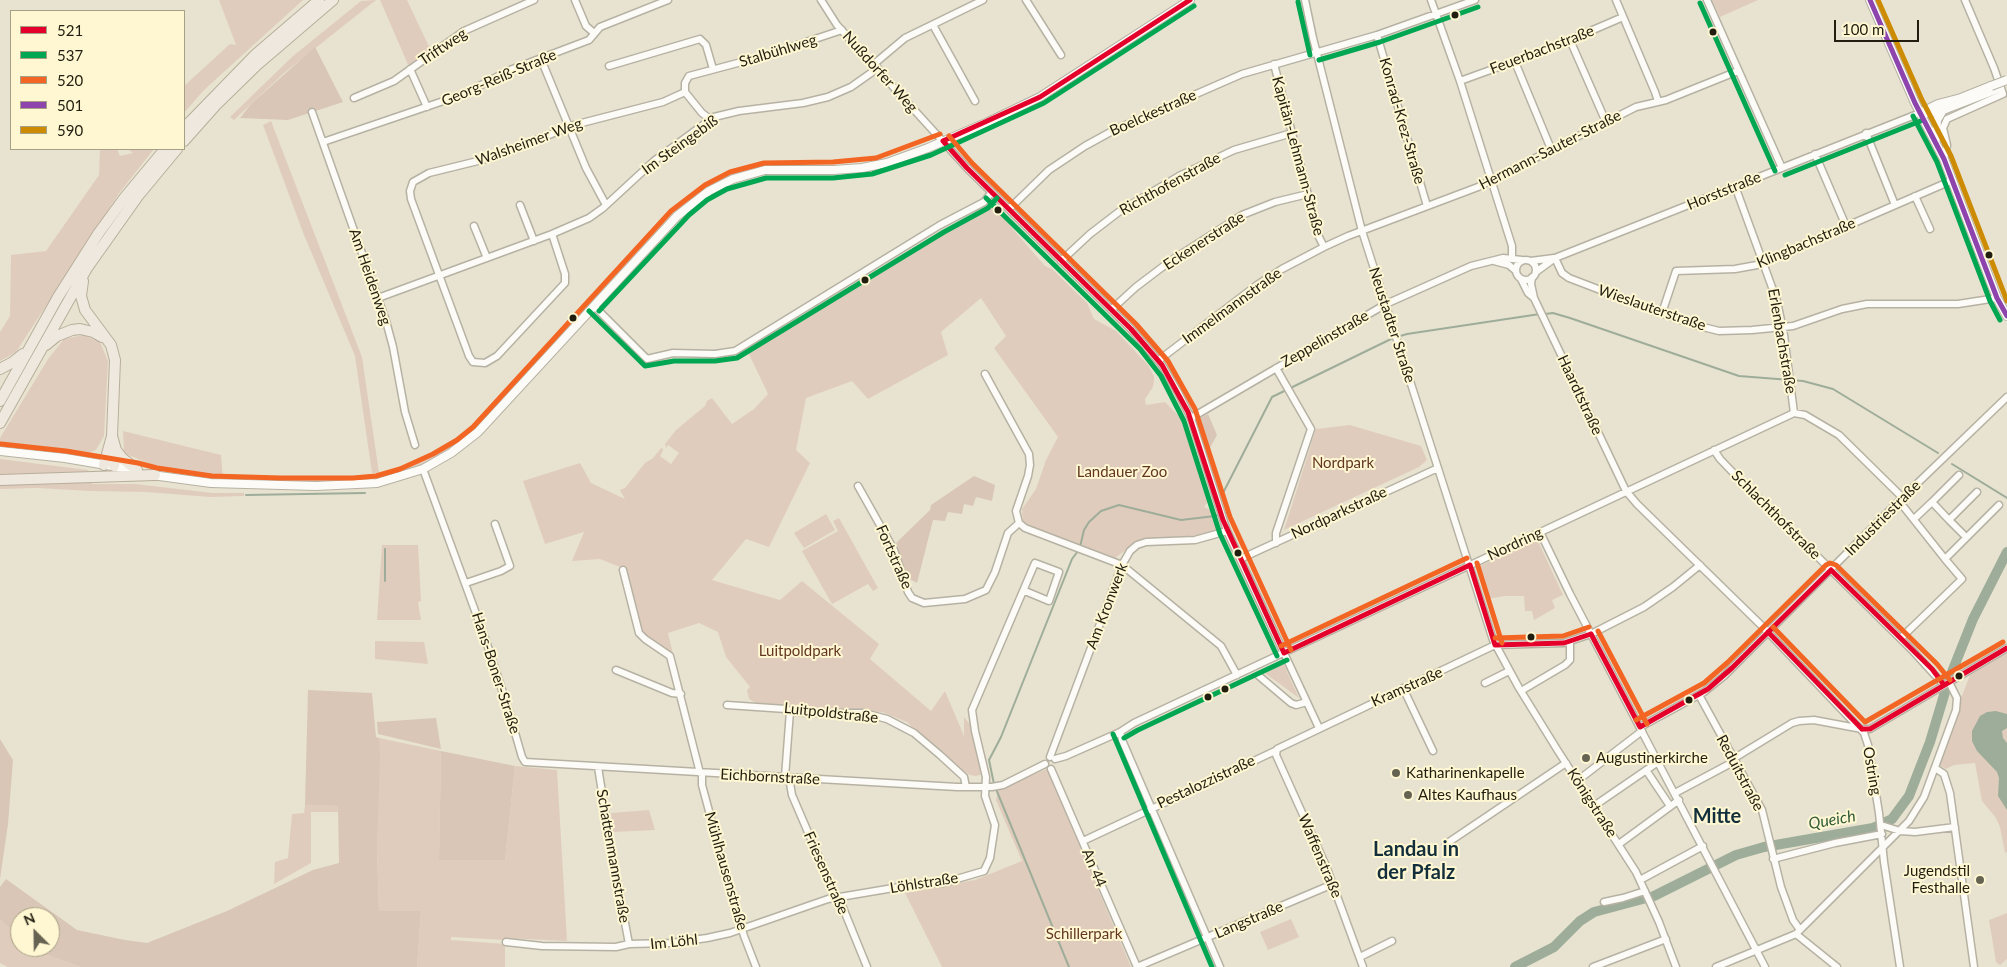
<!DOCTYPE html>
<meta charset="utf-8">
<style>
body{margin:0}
#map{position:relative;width:2007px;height:967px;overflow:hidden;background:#e8e3d0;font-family:Lato,sans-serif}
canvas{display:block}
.legend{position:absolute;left:10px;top:10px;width:175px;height:140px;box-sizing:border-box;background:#fff7d2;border:1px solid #a6a084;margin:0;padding:6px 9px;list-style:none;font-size:15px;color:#211e10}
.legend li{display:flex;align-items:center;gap:10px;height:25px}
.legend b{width:25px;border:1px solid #a6a084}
.north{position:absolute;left:10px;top:907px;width:50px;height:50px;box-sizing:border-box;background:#fff7d2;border:1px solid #a6a084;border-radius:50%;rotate:337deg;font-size:14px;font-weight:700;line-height:20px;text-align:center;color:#211e10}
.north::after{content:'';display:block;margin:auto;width:18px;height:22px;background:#676353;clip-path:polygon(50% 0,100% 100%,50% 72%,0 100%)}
.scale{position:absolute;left:1834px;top:20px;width:85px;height:22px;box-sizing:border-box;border:2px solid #211e10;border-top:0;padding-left:6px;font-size:15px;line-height:18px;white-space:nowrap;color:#211e10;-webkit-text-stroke:4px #fff7d2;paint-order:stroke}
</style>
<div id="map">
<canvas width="2007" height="967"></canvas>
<ul class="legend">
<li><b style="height:6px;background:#e4002b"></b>521</li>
<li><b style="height:6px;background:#00a651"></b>537</li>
<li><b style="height:6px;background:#f26522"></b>520</li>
<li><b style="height:6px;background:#8e44ad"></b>501</li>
<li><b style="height:6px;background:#cc8b03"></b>590</li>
</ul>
<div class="north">N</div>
<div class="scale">100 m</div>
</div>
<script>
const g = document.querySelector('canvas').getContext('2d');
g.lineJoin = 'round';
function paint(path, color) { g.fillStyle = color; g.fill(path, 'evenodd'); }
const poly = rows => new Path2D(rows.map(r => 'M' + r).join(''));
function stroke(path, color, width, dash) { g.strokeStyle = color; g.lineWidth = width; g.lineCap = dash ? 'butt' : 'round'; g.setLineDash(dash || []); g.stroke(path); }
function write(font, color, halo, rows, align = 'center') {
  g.font = font + ' Lato,sans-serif'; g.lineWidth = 4; g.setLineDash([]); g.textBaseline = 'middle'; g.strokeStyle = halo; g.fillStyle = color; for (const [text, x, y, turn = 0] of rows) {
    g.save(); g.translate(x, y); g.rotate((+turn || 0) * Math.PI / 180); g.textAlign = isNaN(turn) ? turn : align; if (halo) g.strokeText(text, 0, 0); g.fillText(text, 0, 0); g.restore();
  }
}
const green = poly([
 [219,0,303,0,204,90,184,113,184,86,230,44,236,45],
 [376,0,284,73,234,120,230,117,293,56,361,1],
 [380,0,407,0,432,53,410,69],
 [1712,0,1758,0,1720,17],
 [271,121,362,357,379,473,372,473,355,356,304,235,263,125],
 [100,149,117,149,120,156,133,153,128,149,154,149,120,192,16,352,0,361,0,332,10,316,11,255,46,251,99,175],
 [993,206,1045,266,1052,269,1087,303,1094,319,1116,331,1148,365,1154,376,1154,381,1153,387,1145,399,1146,405,1165,402,1180,417,1200,467,1209,500,1204,507,1211,510,1219,530,1201,535,1151,539,1134,544,1115,558,1023,523,1022,509,1036,489,1046,460,1058,437,994,348,1006,336,981,298,941,332,948,355,868,399,852,381,806,398,796,450,810,463,769,547,746,539,712,580,780,600,802,581,879,644,870,659,931,711,945,691,964,736,964,717,977,733,987,773,976,776,970,775,949,762,907,722,882,712,756,703,749,699,747,690,750,687,726,657,718,632,699,623,668,633,673,654,643,636,625,569,600,559,572,561,584,532,545,544,523,481,580,463,591,483,625,499,620,490,625,488,645,463,653,458,662,447,663,451,660,456,671,464,679,453,668,445,666,448,665,444,676,430,705,406,707,401,712,398,732,424,754,409,768,394,747,350,829,302,854,290,861,283,938,236],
 [83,335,100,342,108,361,104,436,96,450,86,454,0,445,0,438,48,359,64,339],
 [1350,425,1421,446,1427,460,1419,467,1284,530,1316,429],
 [123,431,221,455,223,479,162,469,124,453],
 [462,437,466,439,444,454,420,467,378,479,377,476,423,461],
 [0,459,88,470,89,474,0,475],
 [230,476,373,476,374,480,348,483,233,481],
 [90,480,92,484,135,484,213,493,244,493,244,496,211,497,146,492,90,491,37,488,0,489,0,483],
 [826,514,835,530,804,548,794,533],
 [839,518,878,588,873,591,868,584,832,604,802,551,838,531,833,521],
 [1537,539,1563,595,1552,600,1555,608,1534,620,1532,611,1525,611,1524,596,1505,596,1487,599,1478,567],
 [382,545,418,545,421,601,418,602,421,620,377,620],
 [375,641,424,642,428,664,375,659],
 [2007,653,2007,852,2005,853,2000,827,1996,818,1982,801,1975,763,1954,765,1946,769,1936,763,1970,675],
 [1283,663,1299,698,1262,671],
 [379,738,441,751,439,859,505,860,515,766,557,770,567,941,505,938,505,940,451,937,451,940,505,944,505,967,417,967,421,911,379,911,377,850],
 [1047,769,1131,967,942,967,905,893,975,880,1022,861,996,800,999,789],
 [305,805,338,806,339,812,311,812,311,863,274,884,275,862,288,858,292,814,304,813],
 [649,810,655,830,613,832,611,813],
 [2007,913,2007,959,2000,965,1996,962,1989,920],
 [0,919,20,938,20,947,29,947,33,950,81,967,8,967,0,963],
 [1291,919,1299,937,1268,950,1260,932]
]);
const forest = poly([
 [315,47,343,102,288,120,240,118,251,104],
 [1208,414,1217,435,1207,453,1195,421],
 [974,476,995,485,992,501,976,497,973,506,964,504,962,514,948,512,945,521,933,520,917,583,908,578,896,543,930,510,931,505],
 [308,690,372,693,376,737,379,738,380,757,377,850,379,911,421,911,417,967,81,967,33,950,29,947,50,947,50,917,20,917,20,938,0,919,0,887,6,879,77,930,125,940,147,943,227,911,313,870,339,863,338,806,305,805],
 [436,718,441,749,378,734,377,722],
 [0,739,13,760,8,824,0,879],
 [441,751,515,766,505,860,439,860]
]);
const water = poly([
 [1996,711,2007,714,2007,728,2002,731,2003,738,2007,743,2007,810,1998,796,1999,778,1997,772,1977,751,1972,741,1972,731,1980,716,1987,712]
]);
const stream = poly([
 [1545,314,1553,313,1570,318,1739,376,1803,381,1833,389,1938,453],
 [1397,337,1407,334,1540,314],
 [1952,464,2007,498],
 [246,495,365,493],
 [1080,547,1084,530,1089,522,1101,511,1119,505,1181,520,1215,516,1228,512,1222,495,1272,397,1391,339],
 [385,581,385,549],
 [994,784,989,760,1001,737,1072,559,1078,551],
 [996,789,1069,967]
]);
const river = poly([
 [1515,967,1554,947,1580,921,1594,912,1654,896,1736,855,1764,847,1873,828,1892,819,1909,796,1930,742,1948,682,1973,619,2007,552]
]);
const minor = poly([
 [575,0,586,26,594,33],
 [821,0,837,25,967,168,1131,329,1162,365,1179,394,1191,418,1227,531,1319,728],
 [1026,0,1061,55],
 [1305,0,1313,38,1362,231,1493,640,1519,688,1558,751,1636,872,1659,922,1676,967],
 [1431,0,1460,81,1512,246,1512,259],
 [1616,0,1655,92,1658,101],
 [1707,0,1782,168],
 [933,25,975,101],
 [1377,35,1427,206],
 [1570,40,1606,122],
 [541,59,586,168,606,205],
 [1515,62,1551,149],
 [874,64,905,38,983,0],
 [1274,64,1319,237,1324,247],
 [609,66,700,39,706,45,713,69],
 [410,69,427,107],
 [1460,81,1551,48,1623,17],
 [354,98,394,81,464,31,534,0],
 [312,112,386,321,393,347,405,412,415,445],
 [710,119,702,113,685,92,685,83,689,76,764,56,842,30],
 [1866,133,1895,205],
 [323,142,464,94,510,70,589,40,600,27,668,0],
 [1815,154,1846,226],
 [1944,159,1947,145,1943,128,1947,119,2003,94,1994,68,1965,0],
 [1735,186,1777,301,1784,335,1794,413],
 [1915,196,1930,229],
 [520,205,534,241],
 [1009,209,1049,170,1085,146,1116,129,1242,74,1377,35,1475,0],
 [474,226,487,258],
 [552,234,565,274,565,283,497,356,485,363,473,362,469,356,411,199,410,191,413,182,429,173,494,157,574,125,663,102,685,92],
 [1555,258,1562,273,1569,278,1658,312,1695,325,1719,331,1752,330,1793,326,1842,309,1867,304,1958,304,1997,298],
 '1516 270a10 10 0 1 1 20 0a10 10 0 1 1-20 0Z',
 [1061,261,1090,234,1120,211,1179,176,1234,150,1292,133],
 [1494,261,1509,265,1516,271],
 [1531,261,1554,258],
 [1536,272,1555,258,1920,113],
 [1532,277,1531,284,1534,298,1626,491,1637,504,1763,627,1864,733,1868,745,1879,813,1884,862,1900,967],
 [1521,279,1528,293,1534,298],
 [378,298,552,234,589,218,603,208,654,161,714,117,739,111,803,103,828,97,851,87,878,68],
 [594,306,647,359,673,353,715,354,735,351,940,225,984,202,991,193],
 [1112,309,1136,287,1169,262,1242,215,1275,202,1308,194],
 [1662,313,1676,271,1735,269,1757,265,1953,180],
 [1159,360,1257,285,1282,269,1324,247,1348,236,1478,187,1636,107,1666,100,1738,71],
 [1276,368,1311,429,1276,533,1276,543],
 [985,374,1029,454,1030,465,1028,476,1016,511,1019,523,1025,528,1122,565,1221,646,1237,675],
 [1191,418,1386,304,1471,266,1503,258,1522,260],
 [1714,450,1720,459,1741,481,1911,649,1944,685],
 [423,469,485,638,507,705,522,757,525,762,957,787,992,787,1003,785,1045,764],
 [858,486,894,550,908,592,912,598,924,603,965,599,986,590,995,572,1008,533,1019,523],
 [1899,501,1945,559],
 [1914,519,1932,502],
 [1949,520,1932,502,1959,475],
 [1540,532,1570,594,1765,967],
 [1966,537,1949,520,1977,492],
 [1240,559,1438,468],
 [623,570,639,633,645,639,670,656,700,773],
 [466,583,501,571,510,566,495,524],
 [1901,638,1962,579,1945,559,1999,505],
 [616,670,672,693,681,694],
 [1259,676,1291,703,1296,705,1307,702],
 [1485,683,1509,671],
 [1403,688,1433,751],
 [1521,691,1565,665,1570,660,1570,642],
 [1699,695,1762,810,1781,887,1793,920,1800,930],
 [727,705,786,709,790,711,806,713,864,713,887,719,914,733,940,755,964,777,966,787],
 [1640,727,1704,692,1724,676,1899,501,2007,397],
 [1120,732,1122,740,1220,967],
 [1050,757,1122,565,1130,551,1137,545,1146,542,1195,540,1227,531],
 [1055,759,1066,756,1120,732,1134,723,1794,413,1805,415,1839,435,1903,498],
 [1733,759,1792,723,1799,721,1814,720,1862,729,1870,729,2007,648],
 [598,767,611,849,629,944],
 [1935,768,1944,774,1950,793,1974,967],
 [1051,769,1137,967],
 [1646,770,1670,806],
 [702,773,702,785,727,878,744,936,756,967],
 [785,777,790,711],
 [789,777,792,795,832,888,841,903,867,967],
 [1577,781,1642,731],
 [1675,793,1735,761],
 [1594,806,1658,762],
 [1881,825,1900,831,1915,832,1955,827],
 [1083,841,1275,751],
 [1446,844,1566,763],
 [1619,844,1679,800],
 [1773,859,1835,843,1882,834],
 [1640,880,1703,846],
 [1604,902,1623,898,1645,891],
 [1796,934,1837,967],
 [506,942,542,946,616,947,629,944,671,943,707,938,730,933,828,899,917,884,943,883,984,871,990,858,995,825,985,796,986,777,975,731,972,710,1035,563,1059,572,1049,601,1025,591],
 [1360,957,1392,941],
 [1137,967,1333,884],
 [1363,967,1326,866,1276,755,1277,749,1495,645,1564,643,1591,634,1644,607,1673,587,1700,565],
 [1593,967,1666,939],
 [1716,967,1796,934,1909,821,1924,797,1956,710,1957,698,1949,682]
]);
const tertiary = poly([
 [1870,0,1915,103,1944,159,1997,298,2007,316],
 [1920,113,1932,113,1943,110,2000,88],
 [1920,113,1938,104,1961,98,1991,86],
 [1936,139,1937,120,1943,110],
 [0,451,65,458,136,470],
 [152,475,211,483,316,486,377,483,423,469,451,453,478,432,677,216,709,191,733,179,765,170,833,170,862,168,887,163,928,148,988,122,1040,97,1190,0]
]);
const trunk = poly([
 [184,128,256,54,319,0],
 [184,141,216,105,257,65,333,0],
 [83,281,81,296,85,310,111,345,115,360,112,436,104,465],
 [46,345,57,336,72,330,80,329,93,332,102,337],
 [0,369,13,362,23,354],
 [0,401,58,297,98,234,125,197,165,149],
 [0,423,87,268,138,196,177,149],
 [112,436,116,450,114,466],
 [116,450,122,458,137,470],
 [0,480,155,475]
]);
const tertiaryBridge = poly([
 [1991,86,2007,80]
]);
const bus1 = poly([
 [943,141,967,168,1131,329,1162,365,1188,412,1223,520,1284,653],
 [943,141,1040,97,1190,0],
 [1470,565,1495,645],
 [1831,570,1932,669,1944,685],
 [1768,632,1862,729],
 [1591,634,1640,727],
 [1495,645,1564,643,1591,634],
 [1284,653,1470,565],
 [1640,727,1708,689,1732,668,1831,570],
 [1862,729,1870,729,2007,648]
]);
const bus2 = poly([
 [1298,2,1310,55],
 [1700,3,1775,171],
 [1319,60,1380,42,1478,7],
 [1913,116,1937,162,1990,301,2000,320],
 [1785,175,1923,120],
 [986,198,1140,349,1161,376,1184,421,1220,534,1277,656],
 [589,311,645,366,674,361,715,361,737,358,944,232,988,208,997,198],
 [599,311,689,215,707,200,727,189,766,178,833,178,872,174,931,155,1044,103,1194,6],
 [1113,734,1212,967],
 [1124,738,1138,730,1287,660]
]);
const bus3 = poly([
 [949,136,972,163,1136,324,1168,361,1195,409,1230,517,1291,650],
 [1,444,66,451,138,463,157,468,212,476,281,478,353,478,376,476,400,469,433,454,457,440,473,427,671,211,705,185,730,172,764,163,833,162,876,158,940,134],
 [1477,563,1502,643],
 [1773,627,1865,722,2003,642],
 [1598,631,1647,724],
 [1495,638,1563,636,1589,627],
 [1281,646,1467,558],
 [1636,720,1704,683,1727,663,1826,565,1830,563,1836,565,1937,664,1950,680]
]);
const bus4 = poly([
 [1870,0,1915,103,1944,159,1997,298,2007,316]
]);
const bus5 = poly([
 [1878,0,1922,100,1951,156,2007,301]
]);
const markers = [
 [1455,15,4.5,"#211e10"],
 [1713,32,4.5,"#211e10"],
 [998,210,4.5,"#211e10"],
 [1989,255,4.5,"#211e10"],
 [865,280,4.5,"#211e10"],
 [573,318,4.5,"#211e10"],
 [1238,553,4.5,"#211e10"],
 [1531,637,4.5,"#211e10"],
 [1959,676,4.5,"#211e10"],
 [1225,689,4.5,"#211e10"],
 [1208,697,4.5,"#211e10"],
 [1689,700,4.5,"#211e10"],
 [1586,758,5,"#676353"],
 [1396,773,5,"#676353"],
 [1408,795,5,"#676353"],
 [1980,880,5,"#676353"]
];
const streetNames = [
 ["Triftweg",443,47,-34],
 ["Feuerbachstraße",1542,50,-21],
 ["Stalbühlweg",778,51,-17],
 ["Nußdorfer Weg",880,72,48],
 ["Georg-Reiß-Straße",499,78,-23],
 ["Boelckestraße",1153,113,-24],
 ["Konrad-Krez-Straße",1402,121,74],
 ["Walsheimer Weg",529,142,-20],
 ["Im Steingebiß",680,145,-36],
 ["Hermann-Sauter-Straße",1550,150,-27],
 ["Kapitän-Lehmann-Straße",1298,156,75],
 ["Richthofenstraße",1170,184,-29],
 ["Horststraße",1724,191,-22],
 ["Eckenerstraße",1204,241,-33],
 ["Klingbachstraße",1806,243,-23],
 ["Am Heidenweg",370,277,71],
 ["Immelmannstraße",1232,306,-36],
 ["Wieslauterstraße",1652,308,19],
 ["Neustadter Straße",1392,325,72],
 ["Zeppelinstraße",1325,339,-30],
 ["Erlenbachstraße",1782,341,80],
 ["Haardtstraße",1580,395,65],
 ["Nordparkstraße",1339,513,-25],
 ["Schlachthofstraße",1776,515,45],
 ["Industriestraße",1883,518,-45],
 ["Nordring",1515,544,-25],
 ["Fortstraße",894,557,66],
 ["Am Kronwerk",1107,606,-69],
 ["Hans-Boner-Straße",496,673,72],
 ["Kramstraße",1407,687,-24],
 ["Luitpoldstraße",831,713,6],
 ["Ostring",1872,771,80],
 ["Reduitstraße",1740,773,62],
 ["Eichbornstraße",770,777,3],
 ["Pestalozzistraße",1206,782,-25],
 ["Königstraße",1592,803,57],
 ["Schattenmannstraße",613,856,80],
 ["Waffenstraße",1320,856,67],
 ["An 44",1094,868,67],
 ["Mühlhausenstraße",726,871,74],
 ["Friesenstraße",826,873,66],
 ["Löhlstraße",924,883,-9],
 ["Langstraße",1249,920,-23],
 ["Im Löhl",674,942,-6]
];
const parkNames = [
 ["Nordpark",1343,463],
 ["Landauer Zoo",1122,472],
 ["Luitpoldpark",800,651],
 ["Schillerpark",1084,934]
];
const poiNames = [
 ["Augustinerkirche",1596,758],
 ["Katharinenkapelle",1406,773],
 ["Altes Kaufhaus",1418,795],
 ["Jugendstil",1970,871,"right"],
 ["Festhalle",1970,888,"right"]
];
const waterNames = [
 ["Queich",1832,820,-10]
];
const districtNames = [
 ["Mitte",1717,817],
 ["Landau in",1416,850],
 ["der Pfalz",1416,873]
];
paint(green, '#e0ccbd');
paint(forest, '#d9c6b6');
paint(water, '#9ead99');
stroke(stream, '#9ead99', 2);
stroke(river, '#9ead99', 10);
stroke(minor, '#b6b2a3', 9);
stroke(tertiary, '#b6b2a3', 10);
stroke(trunk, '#b8ae9b', 12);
stroke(minor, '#fcfbf8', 6);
stroke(tertiary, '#fcfbf8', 8);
stroke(trunk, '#eee8de', 10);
stroke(tertiaryBridge, '#b6b2a3', 10, []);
stroke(tertiaryBridge, '#fcfbf8', 8);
stroke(bus1, '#e4002b', 5);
stroke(bus2, '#00a651', 5);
stroke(bus3, '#f26522', 5);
stroke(bus4, '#8e44ad', 5);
stroke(bus5, '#cc8b03', 5);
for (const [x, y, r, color] of markers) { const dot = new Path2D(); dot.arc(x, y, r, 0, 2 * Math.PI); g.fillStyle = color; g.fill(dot); stroke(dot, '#fff7d2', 2); }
write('15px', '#211e10', '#fff7d2', streetNames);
write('15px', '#623623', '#fff7d2', parkNames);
write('15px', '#211e10', '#fff7d2', poiNames, 'left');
write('italic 16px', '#315a3a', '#fff7d2', waterNames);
write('bold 20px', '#132f3b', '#fff7d2', districtNames);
</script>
